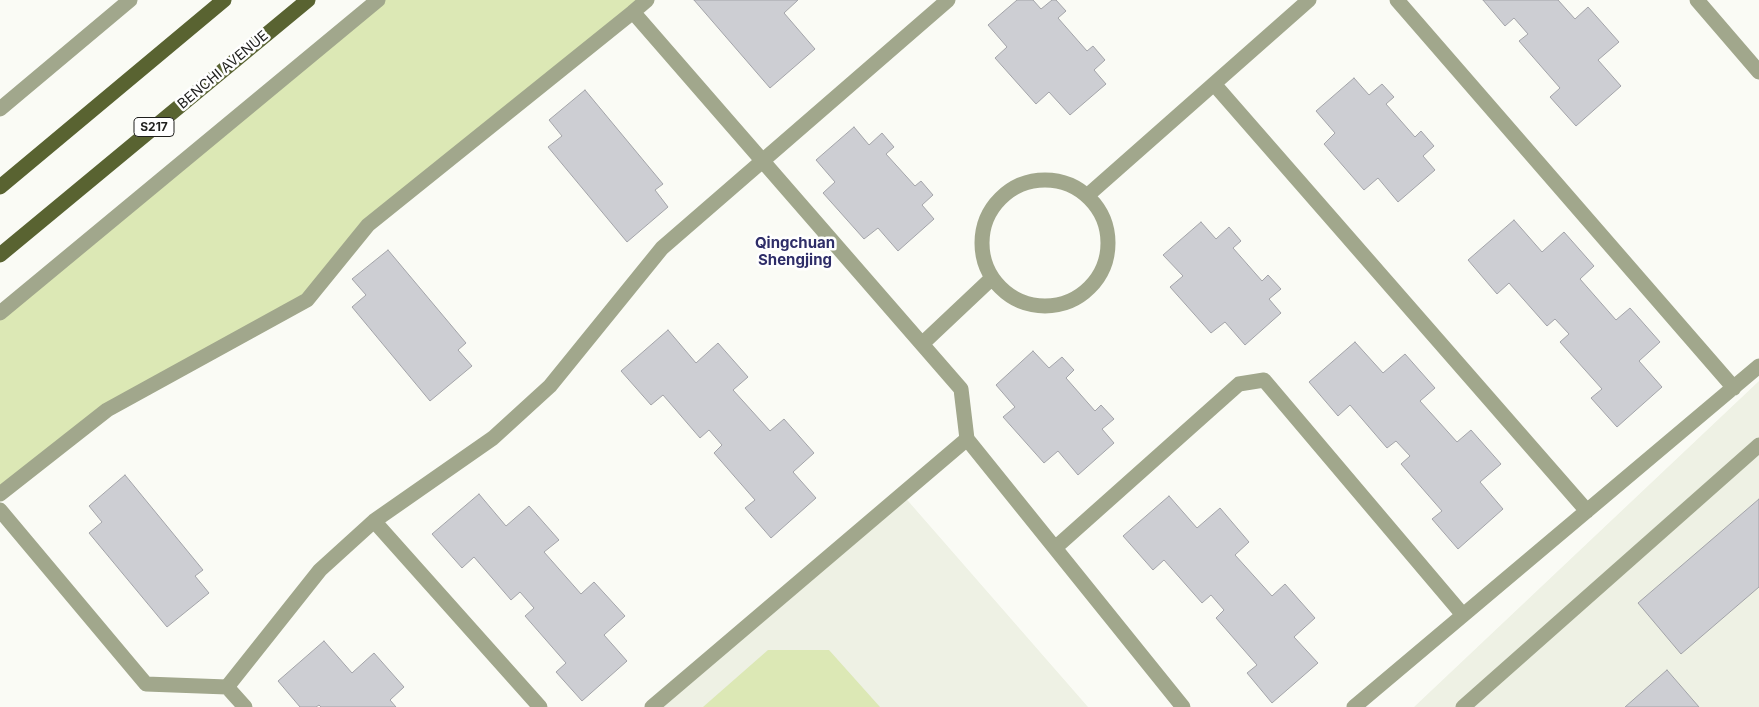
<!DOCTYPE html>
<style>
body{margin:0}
canvas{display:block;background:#fafbf5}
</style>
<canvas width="1759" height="707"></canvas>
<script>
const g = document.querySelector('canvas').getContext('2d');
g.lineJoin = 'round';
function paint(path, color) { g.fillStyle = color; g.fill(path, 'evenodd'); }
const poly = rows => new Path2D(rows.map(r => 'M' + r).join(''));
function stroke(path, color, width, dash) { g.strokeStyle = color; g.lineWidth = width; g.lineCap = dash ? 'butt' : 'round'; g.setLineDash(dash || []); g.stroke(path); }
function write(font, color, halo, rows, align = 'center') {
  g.font = font + ' Inter,sans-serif'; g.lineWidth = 5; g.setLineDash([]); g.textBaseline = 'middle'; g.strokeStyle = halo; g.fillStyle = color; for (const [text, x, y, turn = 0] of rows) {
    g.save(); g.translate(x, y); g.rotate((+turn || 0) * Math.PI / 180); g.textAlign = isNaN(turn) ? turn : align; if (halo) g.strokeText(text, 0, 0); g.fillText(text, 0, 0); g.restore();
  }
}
const built = poly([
 [1759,381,1759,707,1414,707],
 [902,494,1088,707,653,707]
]);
const green = poly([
 [371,0,647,0,368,225,307,300,107,410,0,494,0,313],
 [768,650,829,650,880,707,703,707]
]);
const building = poly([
 [694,0,798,0,784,13,815,49,770,88,694,0],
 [1017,0,1033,0,1041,9,1052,0,1056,0,1066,11,1058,18,1087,51,1093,46,1105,60,1094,70,1106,84,1070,115,1049,92,1036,104,995,58,1007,47,988,25,1017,0],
 [1483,0,1558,0,1575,19,1588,7,1619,42,1598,60,1621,86,1576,126,1550,97,1560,88,1519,41,1528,34,1514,18,1505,26,1483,0],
 [1354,78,1369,95,1382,84,1394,97,1386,104,1415,137,1421,131,1434,146,1423,156,1435,170,1398,202,1378,178,1364,190,1324,144,1335,133,1316,111,1354,78],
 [585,90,663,184,655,190,668,207,627,242,548,147,562,136,549,120,585,90],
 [854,127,869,145,882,133,894,147,886,154,915,186,921,181,933,195,922,205,934,219,898,251,878,228,864,239,823,193,835,182,816,160,854,127],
 [1514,220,1542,252,1564,232,1594,266,1580,279,1616,320,1630,308,1660,342,1639,361,1662,387,1617,427,1591,398,1602,389,1560,342,1569,334,1555,319,1547,326,1509,283,1497,294,1468,260,1514,220],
 [1201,222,1216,239,1229,227,1241,241,1233,248,1262,281,1268,275,1281,289,1269,299,1281,313,1245,345,1225,322,1211,333,1170,287,1183,276,1163,255,1201,222],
 [388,250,466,343,458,350,472,366,430,401,352,307,366,295,352,279,388,250],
 [668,330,696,363,718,343,748,377,733,390,770,431,784,419,814,453,793,472,816,498,771,538,745,508,755,500,714,453,722,445,709,430,700,438,663,395,651,405,621,371,668,330],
 [1355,342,1383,373,1405,354,1435,388,1420,401,1457,442,1471,430,1501,464,1480,482,1503,509,1458,549,1432,519,1442,511,1401,464,1410,456,1396,441,1387,448,1350,405,1338,416,1309,382,1355,342],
 [1033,351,1049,368,1062,357,1074,370,1066,378,1095,411,1101,405,1114,419,1102,429,1114,443,1078,475,1058,451,1044,463,1003,417,1015,407,996,385,1033,351],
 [125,475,203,570,195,576,209,593,167,627,89,533,102,522,89,506,125,475],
 [479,494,506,526,529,506,559,540,544,552,581,594,594,582,625,616,604,635,627,661,582,701,556,672,566,663,525,616,534,608,520,592,511,600,474,557,462,568,432,534,479,494],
 [1169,496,1197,528,1220,508,1249,542,1235,555,1272,596,1285,584,1315,618,1294,637,1318,663,1272,703,1247,673,1257,665,1216,618,1224,610,1211,595,1202,603,1164,560,1153,570,1123,536,1169,496],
 [1759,499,1759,587,1681,654,1638,603,1759,499],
 [324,641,352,673,374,653,404,687,390,700,396,707,321,707,319,705,316,707,300,707,278,681,324,641],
 [1667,670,1699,707,1625,707,1667,670]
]);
const minor = poly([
 [647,0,633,12,961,389,967,439,1183,707],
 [1397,0,1734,388],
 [1697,0,1759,72],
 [1214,84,1587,511],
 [0,109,130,0],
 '982 243a63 63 0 1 1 126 0a63 63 0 1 1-126 0Z',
 [1088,195,1309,0],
 [0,313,378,0],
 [922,344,992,278],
 [0,494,107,410,307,300,368,225,633,12],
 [0,510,146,684,227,687,245,707],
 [374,521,540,707],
 [1055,548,1239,384,1264,380,1463,615],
 [227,687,320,570,374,521,493,438,550,386,662,248,948,0],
 [652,707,967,439],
 [1354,707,1759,366],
 [1463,707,1759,445]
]);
const major = poly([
 [0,187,224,0],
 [0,255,308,0]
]);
const shields = [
 [154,127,40]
];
const shieldNames = [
 ["S217",154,127]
];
const streetNames = [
 ["BENCHI AVENUE",223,70,-40]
];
const neighbourhoodNames = [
 ["Qingchuan",795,243],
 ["Shengjing",795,260]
];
paint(built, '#eef1e4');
paint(green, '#dce8b5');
paint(building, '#cdced3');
stroke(building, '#a3a4a9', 1);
stroke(minor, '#a1a78c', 15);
stroke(major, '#596331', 15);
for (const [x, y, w] of shields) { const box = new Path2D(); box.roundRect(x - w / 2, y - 9.5, w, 19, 4); g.fillStyle = '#fff'; g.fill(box); stroke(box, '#1f1f1d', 1); }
write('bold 12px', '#1f1f1d', null, shieldNames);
write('14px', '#1f1f1d', '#fff', streetNames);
write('bold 15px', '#2e2d68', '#fff', neighbourhoodNames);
</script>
